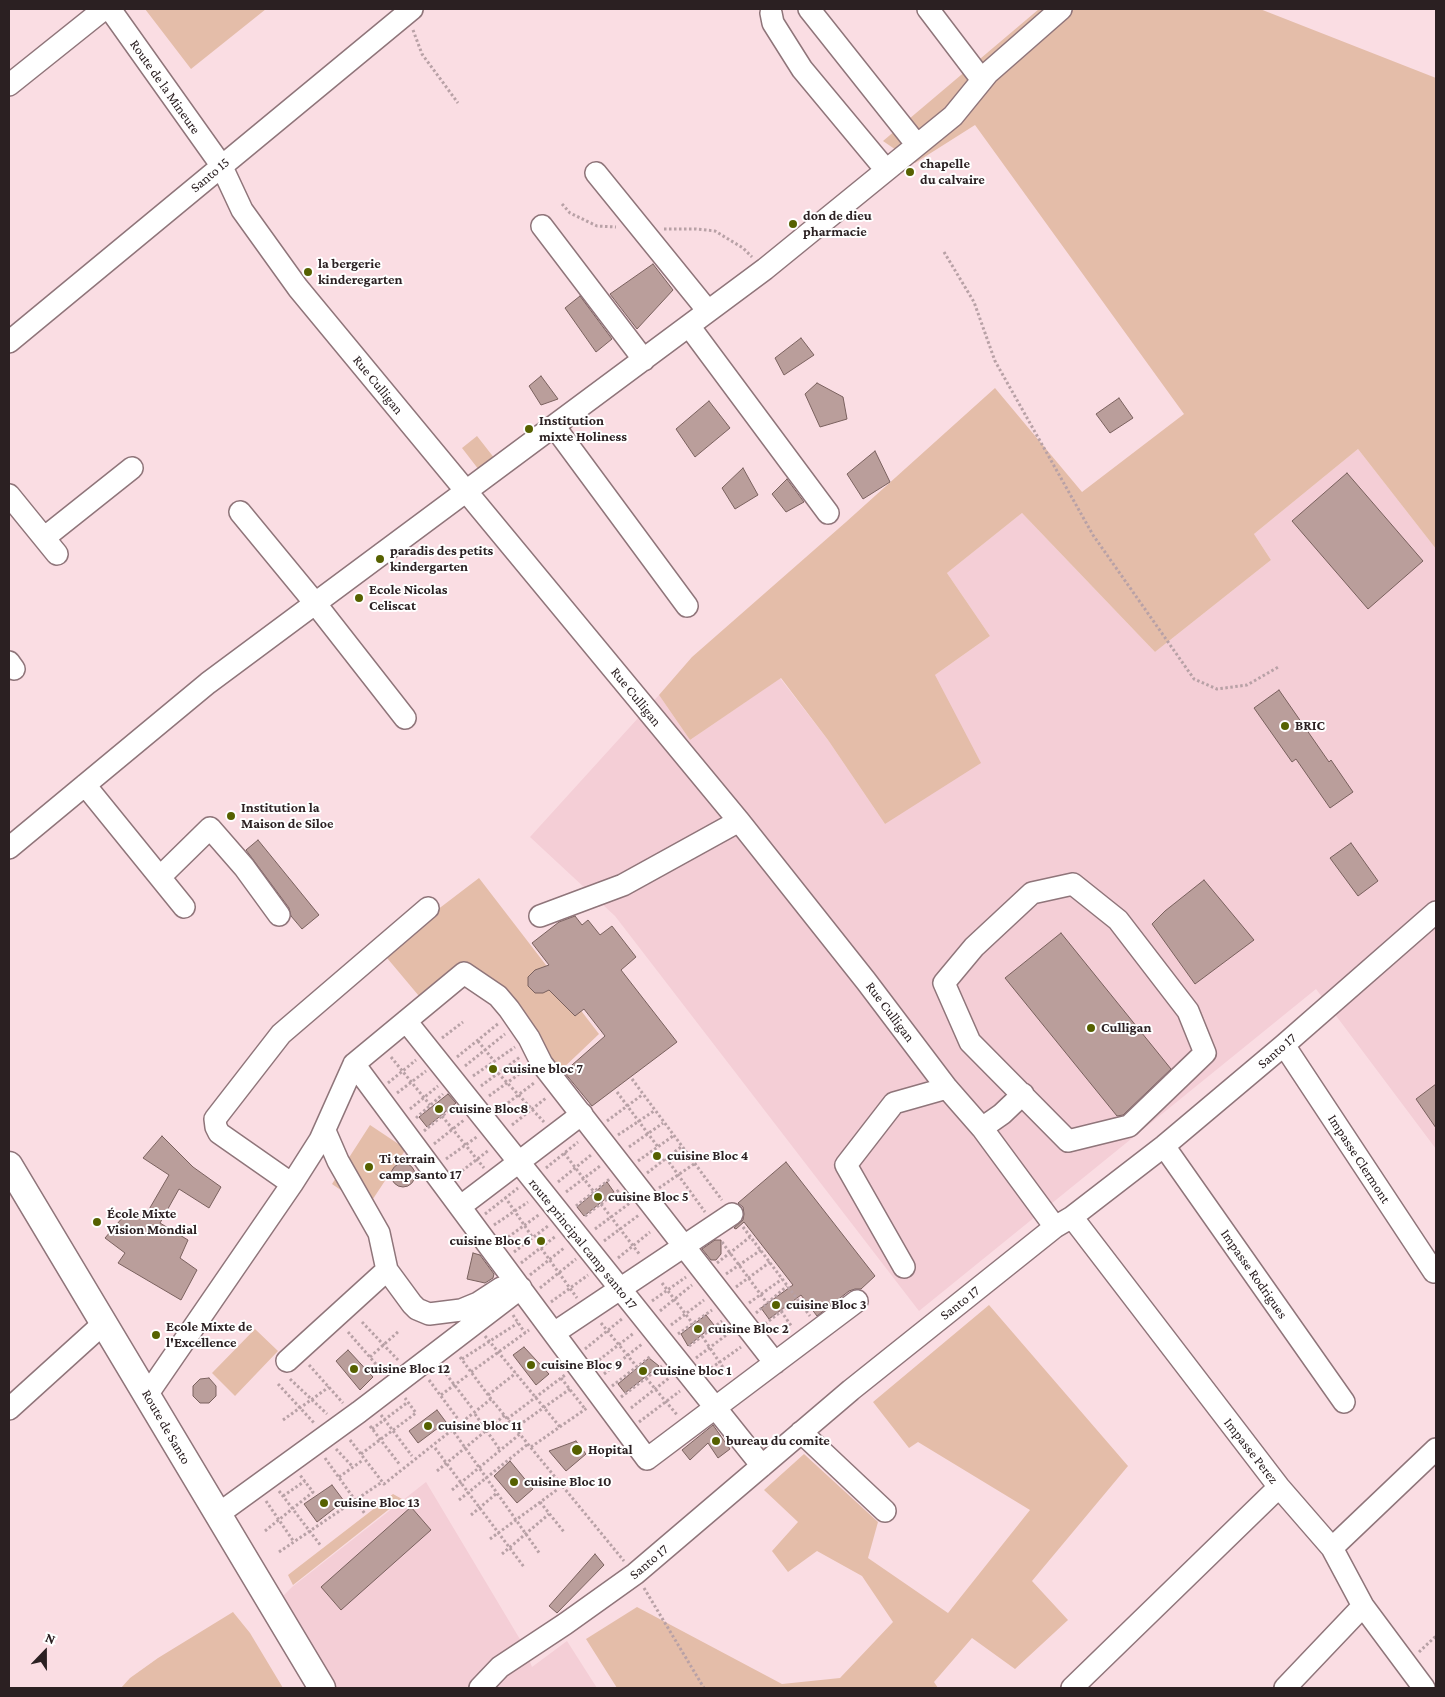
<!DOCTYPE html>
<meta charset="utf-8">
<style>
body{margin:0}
#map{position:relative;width:1445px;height:1697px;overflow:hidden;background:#fadde3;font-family:"Crimson Pro",serif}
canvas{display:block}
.frame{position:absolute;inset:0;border:10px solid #2b2022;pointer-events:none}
.north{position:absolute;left:20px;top:1627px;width:50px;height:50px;-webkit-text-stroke:4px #fff;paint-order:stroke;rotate:22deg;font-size:14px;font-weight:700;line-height:20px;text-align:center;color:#2b2022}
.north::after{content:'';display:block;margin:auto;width:18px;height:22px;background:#2b2022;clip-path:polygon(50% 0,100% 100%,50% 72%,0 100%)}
</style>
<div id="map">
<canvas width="1445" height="1697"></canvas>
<div class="frame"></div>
<div class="north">N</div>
</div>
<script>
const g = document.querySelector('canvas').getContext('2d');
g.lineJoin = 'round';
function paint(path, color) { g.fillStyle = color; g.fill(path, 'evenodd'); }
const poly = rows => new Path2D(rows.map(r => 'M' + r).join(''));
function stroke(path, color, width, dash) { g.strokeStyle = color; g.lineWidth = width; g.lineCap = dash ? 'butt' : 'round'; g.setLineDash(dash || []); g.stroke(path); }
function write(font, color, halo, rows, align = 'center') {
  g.font = font + ' "Crimson Pro",serif'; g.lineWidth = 4; g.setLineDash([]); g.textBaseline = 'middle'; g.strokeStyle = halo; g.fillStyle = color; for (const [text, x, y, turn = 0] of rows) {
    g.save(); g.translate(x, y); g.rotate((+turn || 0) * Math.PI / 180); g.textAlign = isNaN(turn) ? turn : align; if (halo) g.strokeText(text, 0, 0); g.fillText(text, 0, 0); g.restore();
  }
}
const built = poly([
 [1358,449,1436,549,1436,1149,1316,989,919,1311,615,916,530,837,659,695,690,740,780,678,828,740,885,824,935,675,990,636,947,573,1022,513,1155,652,1271,560,1254,534],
 [426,1482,524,1646,532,1667,567,1641,597,1688,331,1688,279,1600,292,1587]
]);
const green = poly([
 [145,9,266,9,191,69],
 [1039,9,1260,9,1436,78,1436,549,1358,449,1254,534,1271,560,1155,652,1022,513,947,573,990,636,935,675,981,763,885,824,828,740,781,678,690,740,659,695,692,657,846,522,995,388,1082,492,1184,414,975,125,915,163,883,141],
 [477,436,495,459,479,470,462,448],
 [479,878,599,1034,557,1074,464,969,424,1002,382,952],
 [370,1125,406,1149,367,1208,332,1184],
 [989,1305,1128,1466,1032,1581,1068,1620,1015,1669,972,1638,934,1682,938,1688,617,1688,586,1639,637,1607,782,1684,840,1678,893,1622,862,1576,817,1551,788,1572,772,1551,798,1522,764,1490,804,1454,878,1522,868,1558,948,1613,1030,1510,918,1442,909,1448,873,1402],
 [255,1329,278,1351,235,1396,212,1373],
 [393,1494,402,1499,293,1585,288,1575],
 [233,1612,250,1633,283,1688,121,1688,130,1678,158,1658]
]);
const building = poly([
 [653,264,673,290,637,329,610,294,653,264],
 [580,296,612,339,596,352,565,308,580,296],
 [801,338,814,355,784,375,775,358,801,338],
 [541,376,558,399,541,405,529,386,541,376],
 [817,383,843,397,847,419,820,427,805,394,817,383],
 [1119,398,1133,418,1110,433,1096,414,1119,398],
 [709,401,730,428,695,457,676,429,709,401],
 [875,451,890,482,863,499,847,474,875,451],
 [743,468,758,495,735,509,722,488,743,468],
 [1347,473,1423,561,1368,609,1292,521,1347,473],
 [787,479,804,502,786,512,772,494,787,479],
 [1279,690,1329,762,1331,760,1353,792,1330,808,1296,759,1292,762,1254,708,1279,690],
 [258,840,319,915,302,929,291,916,289,908,246,850,258,840],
 [1351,843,1378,881,1358,896,1330,858,1351,843],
 [1204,880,1254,940,1195,984,1152,924,1165,911,1204,880],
 [575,916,582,925,588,920,600,935,612,926,636,957,621,970,677,1042,592,1106,564,1072,605,1036,584,1009,575,1016,549,990,543,993,535,993,528,986,528,977,535,970,549,965,532,943,559,922,575,916],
 [1061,933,1171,1069,1123,1115,1117,1116,1005,978,1061,933],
 [1436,1084,1436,1128,1416,1099,1436,1084],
 [448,1094,456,1103,427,1127,419,1117,448,1094],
 [162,1136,193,1167,221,1187,209,1208,179,1189,160,1223,188,1240,180,1258,197,1270,181,1300,118,1263,125,1253,105,1238,129,1210,144,1218,169,1175,143,1158,162,1136],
 [786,1162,875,1276,861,1289,855,1289,849,1291,817,1316,801,1295,769,1319,761,1308,793,1285,744,1222,736,1229,734,1228,743,1220,744,1214,743,1207,738,1203,786,1162],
 '391 1175a12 12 0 1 1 24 0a12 12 0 1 1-24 0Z',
 [607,1182,614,1192,584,1216,577,1207,607,1182],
 [715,1240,721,1240,721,1254,716,1260,711,1260,702,1249,715,1240],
 [473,1253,480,1255,494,1274,493,1278,485,1283,467,1279,473,1253],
 [706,1315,714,1325,688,1346,681,1334,706,1315],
 [524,1347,549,1374,536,1385,513,1355,524,1347],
 [348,1350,373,1377,360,1390,336,1361,348,1350],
 [649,1358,659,1366,625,1393,618,1384,649,1358],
 [209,1378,216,1386,216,1396,209,1403,200,1403,193,1396,193,1386,200,1379,209,1378],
 [437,1410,446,1422,418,1443,409,1431,437,1410],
 [713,1425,730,1449,718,1458,708,1443,690,1460,682,1450,713,1425],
 [576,1441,586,1454,566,1471,549,1451,576,1441],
 [510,1461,533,1489,517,1503,494,1476,510,1461],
 [332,1485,344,1501,317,1522,304,1504,332,1485],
 [411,1507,431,1530,341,1610,321,1587,411,1507],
 [595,1554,604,1565,557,1613,549,1606,595,1554]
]);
const path = poly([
 [413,30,422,54,458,103],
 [562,204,570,213,597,226,616,227],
 [664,229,696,229,715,231,743,248,752,257],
 [944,252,974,302,995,361,1093,535,1194,679,1217,689,1247,685,1280,666],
 [442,1038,463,1022],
 [478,1041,494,1061],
 [391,1057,430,1105],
 [457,1057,499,1023],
 [465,1066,505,1034],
 [498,1073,544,1122],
 [473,1076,515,1047],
 [632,1079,722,1200],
 [388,1083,416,1060],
 [481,1086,520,1057],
 [617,1092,658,1147],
 [397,1093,426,1071],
 [489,1096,526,1069],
 [410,1109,438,1086],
 [500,1109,534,1083],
 [442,1116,484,1168],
 [416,1118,443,1094],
 [607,1121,642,1095],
 [512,1125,546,1098],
 [424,1131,454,1106],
 [618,1135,654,1111],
 [434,1144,464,1120],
 [629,1147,663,1123],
 [564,1153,594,1192],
 [666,1158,705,1212],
 [446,1159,478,1136],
 [638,1161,673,1136],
 [546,1168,578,1142],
 [647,1173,681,1147],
 [458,1174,489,1150],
 [558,1182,591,1155],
 [659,1188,694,1164],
 [566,1192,600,1166],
 [505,1197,533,1238],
 [601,1204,640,1255],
 [576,1206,611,1178],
 [485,1214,518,1188],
 [585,1216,619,1190],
 [494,1225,528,1202],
 [743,1227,810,1316],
 [595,1229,630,1203],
 [504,1240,540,1214],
 [604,1241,639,1215],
 [722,1242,767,1303],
 [541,1248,577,1298],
 [514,1252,548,1226],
 [618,1258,650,1232],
 [521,1263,556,1236],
 [717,1263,750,1237],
 [726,1274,761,1250],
 [530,1275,564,1248],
 [662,1283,693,1324],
 [736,1287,770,1262],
 [540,1288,576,1259],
 [652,1301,686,1277],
 [551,1302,588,1275],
 [749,1303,782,1279],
 [660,1311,692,1285],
 [781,1311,792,1327],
 [756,1313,787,1286],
 [513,1315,525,1333],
 [362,1322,398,1360],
 [601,1323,637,1367],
 [765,1324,797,1299],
 [671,1325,704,1300],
 [348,1332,382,1371],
 [678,1334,712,1310],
 [485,1336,560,1427],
 [702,1336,728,1375],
 [689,1346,722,1321],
 [585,1349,623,1318],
 [370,1357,399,1331],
 [460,1357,491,1399,624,1561],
 [696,1358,729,1333],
 [462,1359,518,1323],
 [595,1363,634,1333],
 [309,1365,343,1403],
 [443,1370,472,1408],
 [707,1371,741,1347],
 [471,1372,529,1330],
 [604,1374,642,1344],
 [561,1378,585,1409],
 [646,1378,678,1416],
 [290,1379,327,1414],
 [429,1380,458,1419],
 [278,1384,315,1424],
 [612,1386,651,1356],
 [441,1395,468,1375],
 [488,1395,516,1373],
 [621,1397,662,1366],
 [631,1408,669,1378],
 [475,1414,500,1450],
 [381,1415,412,1456],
 [507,1419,565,1375],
 [283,1420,329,1387],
 [639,1422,680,1391],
 [370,1426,400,1465],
 [515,1428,570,1389],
 [372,1429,408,1402],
 [454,1432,540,1554],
 [350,1440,384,1484,491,1399],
 [531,1447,587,1408],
 [435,1448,524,1567],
 [336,1449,353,1467],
 [361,1454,416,1413,405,1398],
 [325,1458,365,1514],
 [437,1471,505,1415],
 [339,1477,363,1460],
 [452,1490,520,1434],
 [279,1491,321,1546],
 [283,1496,305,1481],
 [459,1500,528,1444],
 [266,1501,294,1542],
 [540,1502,564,1532],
 [471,1515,497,1493],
 [265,1531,313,1492,300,1475],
 [490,1539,558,1489],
 [279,1552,382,1482],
 [502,1554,549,1514],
 [644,1588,704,1688],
 [1419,1652,1436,1636]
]);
const minor = poly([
 [110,9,221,165,242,210,298,288,739,821,866,981,947,1088,982,1128,1055,1227],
 [809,9,917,145],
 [928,9,982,80],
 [771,13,773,23,802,69,886,170],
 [9,85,104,9],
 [596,173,708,311],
 [542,226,644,360],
 [689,326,828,513],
 [9,342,412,9],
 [554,426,687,606],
 [9,495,57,554],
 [240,512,315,603,405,718],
 [44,538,132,468],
 [9,662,14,669],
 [85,785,184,907],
 [9,848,208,683,765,269,953,116,988,73,1061,9],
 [160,877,210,828,244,867,279,915],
 [1073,884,1118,920,1188,1011,1205,1053,1129,1126,1068,1141,970,1042,944,983,974,947,1032,893,1073,884],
 [540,916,623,885,739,821],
 [406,1021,762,1466],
 [1284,1045,1434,1272],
 [354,1064,647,1459,857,1301],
 [982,1128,1002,1114,1023,1094],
 [1164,1146,1344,1402],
 [292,1184,219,1133,216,1127,215,1119,281,1034,428,908],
 [461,1206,582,1114],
 [1072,1217,1279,1487,1332,1548,1363,1606,1424,1688],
 [904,1267,846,1165,894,1103,947,1088],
 [387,1270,412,1304,417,1309,429,1314,461,1310,478,1303,501,1288],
 [554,1333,732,1214],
 [287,1361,387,1270,379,1233,338,1161,325,1131],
 [147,1395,292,1184,320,1140,354,1064,464,973,498,996,509,1009,529,1038,542,1064,775,1363],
 [9,1409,104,1323],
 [801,1432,885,1511],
 [217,1515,359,1412,521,1288],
 [1332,1548,1436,1449],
 [480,1688,500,1667,565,1624,635,1574,851,1390,1055,1227,1072,1217,1164,1146,1284,1045,1436,912],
 [1072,1688,1279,1487],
 [1285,1688,1363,1606]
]);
const major = poly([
 [9,1165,322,1688]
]);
const markers = [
 [910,172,5,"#566100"],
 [793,224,5,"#566100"],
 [308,272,5,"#566100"],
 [529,429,5,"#566100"],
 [380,559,5,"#566100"],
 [359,598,5,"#566100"],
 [1285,726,5,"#566100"],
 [231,816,5,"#566100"],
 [1091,1028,5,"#566100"],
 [493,1069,5,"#566100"],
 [439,1109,5,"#566100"],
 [657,1156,5,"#566100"],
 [369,1167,5,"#566100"],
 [598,1197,5,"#566100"],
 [97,1222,5,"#566100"],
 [541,1241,5,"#566100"],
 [776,1305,5,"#566100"],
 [698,1329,5,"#566100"],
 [156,1335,5,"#566100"],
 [531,1365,5,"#566100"],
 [354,1369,5,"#566100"],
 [643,1371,5,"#566100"],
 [428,1426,5,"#566100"],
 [716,1441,5,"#566100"],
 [577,1450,6,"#566100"],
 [514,1482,5,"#566100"],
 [324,1503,5,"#566100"]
];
const streetNames = [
 ["Route de la Mineure",165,87,55],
 ["Santo 15",210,175,-40],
 ["Rue Culligan",378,385,51],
 ["Rue Culligan",636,697,51],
 ["Rue Culligan",890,1012,53],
 ["Santo 17",1277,1051,-41],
 ["Impasse Clermont",1359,1159,57],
 ["route principal camp santo 17",583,1244,51],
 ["Impasse Rodrigues",1254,1274,55],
 ["Santo 17",960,1303,-38],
 ["Route de Santo",166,1427,60],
 ["Impasse Perez",1251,1451,52],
 ["Santo 17",649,1562,-40]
];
const poiNames = [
 ["chapelle",920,164],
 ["du calvaire",920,180],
 ["don de dieu",803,216],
 ["pharmacie",803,232],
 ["la bergerie",318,264],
 ["kinderegarten",318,280],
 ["Institution",539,421],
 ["mixte Holiness",539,437],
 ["paradis des petits",390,551],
 ["kindergarten",390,567],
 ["Ecole Nicolas",369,590],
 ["Celiscat",369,606],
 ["BRIC",1295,726],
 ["Institution la",241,808],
 ["Maison de Siloe",241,824],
 ["Culligan",1101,1028],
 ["cuisine bloc 7",503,1069],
 ["cuisine Bloc8",449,1109],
 ["cuisine Bloc 4",667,1156],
 ["Ti terrain",379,1159],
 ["camp santo 17",379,1175],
 ["cuisine Bloc 5",608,1197],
 ["École Mixte",107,1214],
 ["Vision Mondial",107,1230],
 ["cuisine Bloc 6",531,1241,"right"],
 ["cuisine Bloc 3",786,1305],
 ["Ecole Mixte de",166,1327],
 ["l'Excellence",166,1343],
 ["cuisine Bloc 2",708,1329],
 ["cuisine Bloc 9",541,1365],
 ["cuisine Bloc 12",364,1369],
 ["cuisine bloc 1",653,1371],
 ["cuisine bloc 11",438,1426],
 ["bureau du comite",726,1441],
 ["Hopital",588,1450],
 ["cuisine Bloc 10",524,1482],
 ["cuisine Bloc 13",334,1503]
];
paint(built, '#f4ced6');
paint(green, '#e4bda9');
paint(building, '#ba9e9b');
stroke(building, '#7a615e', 1);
stroke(minor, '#8f757a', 24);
stroke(major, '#8f757a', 29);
stroke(path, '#b8a1a6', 3, [2.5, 2.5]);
stroke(minor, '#fff', 21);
stroke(major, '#fff', 26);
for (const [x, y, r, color] of markers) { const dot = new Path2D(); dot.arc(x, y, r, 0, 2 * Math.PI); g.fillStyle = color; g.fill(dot); stroke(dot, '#fff', 2); }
write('14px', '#2b2022', '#fff', streetNames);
write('bold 14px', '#2b2022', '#fff', poiNames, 'left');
</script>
